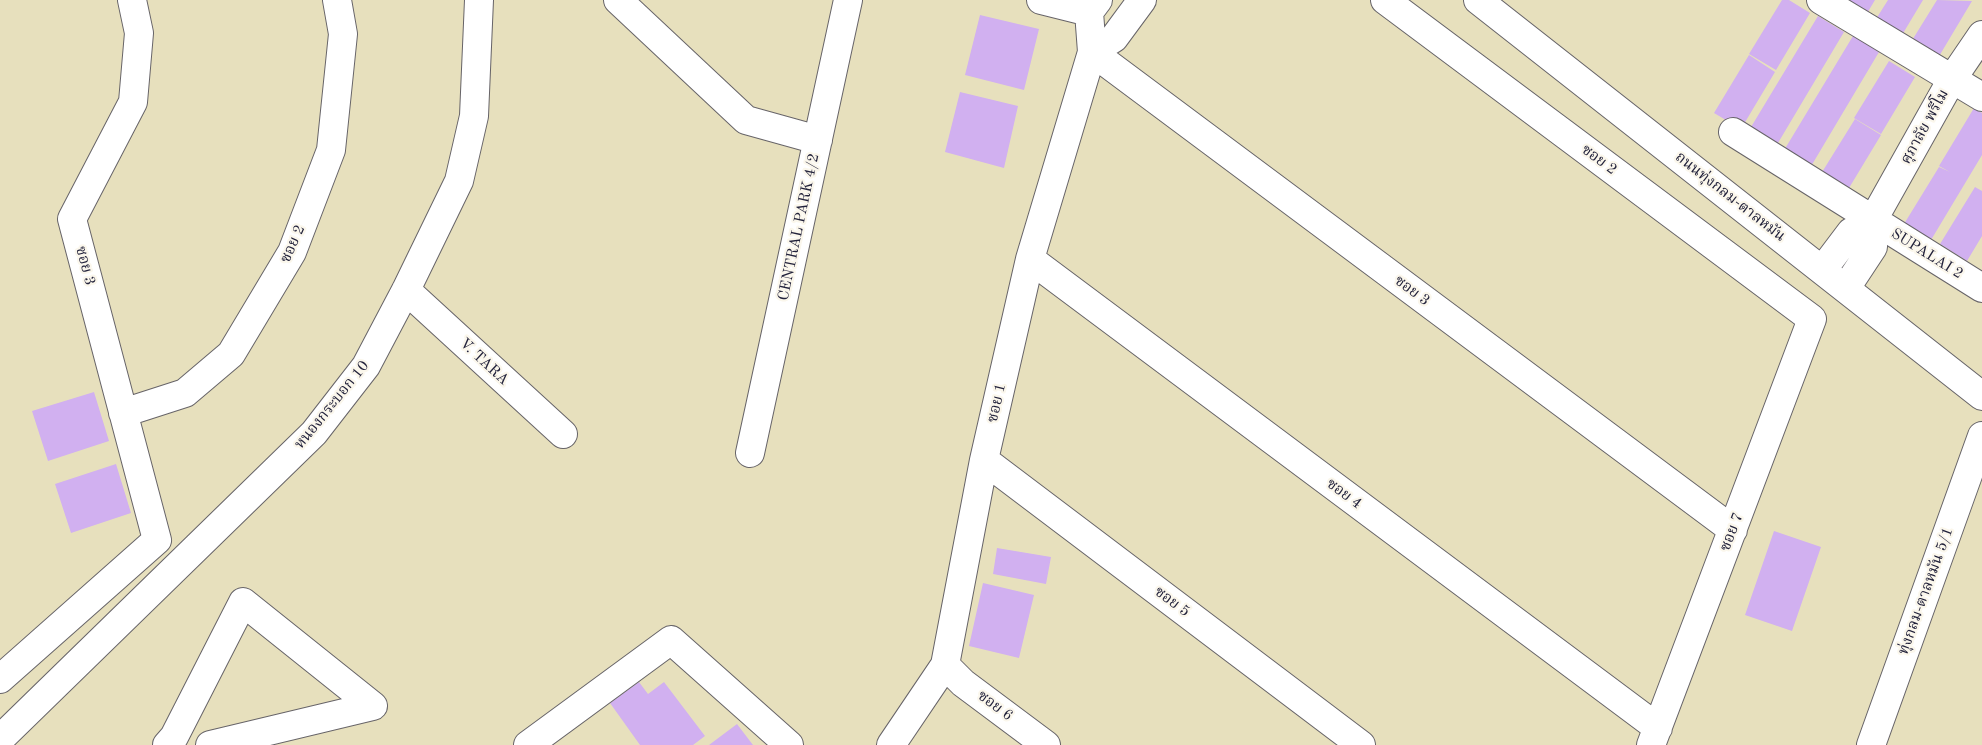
<!DOCTYPE html>
<meta charset="utf-8">
<style>
body{margin:0}
canvas{display:block;background:#e7e0bd}
</style>
<canvas width="1982" height="745"></canvas>
<script>
const g = document.querySelector('canvas').getContext('2d');
g.lineJoin = 'round';
function paint(path, color) { g.fillStyle = color; g.fill(path, 'evenodd'); }
const poly = rows => new Path2D(rows.map(r => 'M' + r).join(''));
function stroke(path, color, width, dash) { g.strokeStyle = color; g.lineWidth = width; g.lineCap = dash ? 'butt' : 'round'; g.setLineDash(dash || []); g.stroke(path); }
function write(font, color, halo, rows, align = 'center') {
  g.font = font + ' "Old Standard TT","Noto Serif Thai",serif'; g.lineWidth = 4.5; g.setLineDash([]); g.textBaseline = 'middle'; g.strokeStyle = halo; g.fillStyle = color; for (const [text, x, y, turn = 0] of rows) {
    g.save(); g.translate(x, y); g.rotate((+turn || 0) * Math.PI / 180); g.textAlign = isNaN(turn) ? turn : align; if (halo) g.strokeText(text, 0, 0); g.fillText(text, 0, 0); g.restore();
  }
}
const building = poly([
 [1782,0,1789,0,1810,13,1776,70,1749,54],
 [1842,0,1875,0,1866,15],
 [1888,0,1923,0,1902,35,1876,19],
 [1937,0,1972,1,1938,58,1911,42],
 [980,15,1039,29,1024,90,965,75],
 [1818,16,1844,32,1775,148,1748,132],
 [1853,36,1879,52,1810,168,1783,152],
 [1749,55,1775,72,1741,129,1714,113],
 [1889,61,1915,77,1881,134,1854,118],
 [960,92,1018,106,1004,168,945,152],
 [1974,108,1982,113,1982,155,1931,240,1904,224,1939,167,1950,172,1939,166],
 [1855,119,1881,135,1846,193,1819,177],
 [1975,187,1982,191,1982,236,1967,261,1940,244],
 [94,392,109,441,48,461,32,411],
 [116,464,131,513,71,533,55,484],
 [1774,531,1821,547,1792,631,1745,615],
 [997,548,1051,557,1046,584,993,574],
 [983,583,1034,595,1019,658,969,646],
 [639,682,648,694,664,682,705,736,693,745,640,745,610,703],
 [737,724,753,745,709,745]
]);
const street = poly([
 [618,0,746,120,818,140],
 [1041,0,1089,12],
 [1385,0,1812,319,1651,745],
 [1821,0,1982,97],
 [1092,52,1733,530],
 [1092,52,1114,38,1142,0],
 [1733,132,1982,288],
 [1030,259,1658,728],
 [1823,269,1851,232,1873,220],
 [1846,288,1873,247,1873,220,1952,79,1982,35],
 [406,290,563,434],
 [123,413,185,393,231,354,292,252,331,150,343,34,337,0],
 [750,453,848,0],
 [984,460,1361,745],
 [945,665,963,683,1046,745],
 [0,679,157,540,72,219,133,102,139,33,132,0],
 [0,739,314,433,366,366,406,290,459,181,474,116,479,0],
 [167,745,174,737,243,602,373,706,210,745],
 [528,745,671,640,789,745],
 [891,745,945,665,984,460,1030,259,1092,52,1089,12,1098,0],
 [1871,745,1982,436]
]);
const secondary = poly([
 [1478,0,1982,396]
]);
const streetNames = [
 ["ศุภาลัย พรีโม",1925,127,-61],
 ["ซอย 2",1599,160,37],
 ["ถนนทุ่งกลม-ตาลหมัน",1730,197,38],
 ["CENTRAL PARK 4/2",799,227,-78],
 ["ซอย 2",293,244,-66],
 ["SUPALAI 2",1927,254,32],
 ["ซอย 3",85,266,75],
 ["ซอย 3",1412,291,37],
 ["V. TARA",484,362,43],
 ["ซอย 1",997,403,-77],
 ["หนองกระบอก 10",332,405,-51],
 ["ซอย 4",1344,494,37],
 ["ซอย 7",1732,532,-69],
 ["ทุ่งกลม-ตาลหมัน 5/1",1926,591,-70],
 ["ซอย 5",1172,602,37],
 ["ซอย 6",995,706,37]
];
paint(building, '#d1b0f0');
stroke(street, '#676468', 30);
stroke(secondary, '#676468', 30);
stroke(street, '#fff', 28);
stroke(secondary, '#fff', 28);
write('15px', '#22223b', '#fbf7ec', streetNames);
</script>
